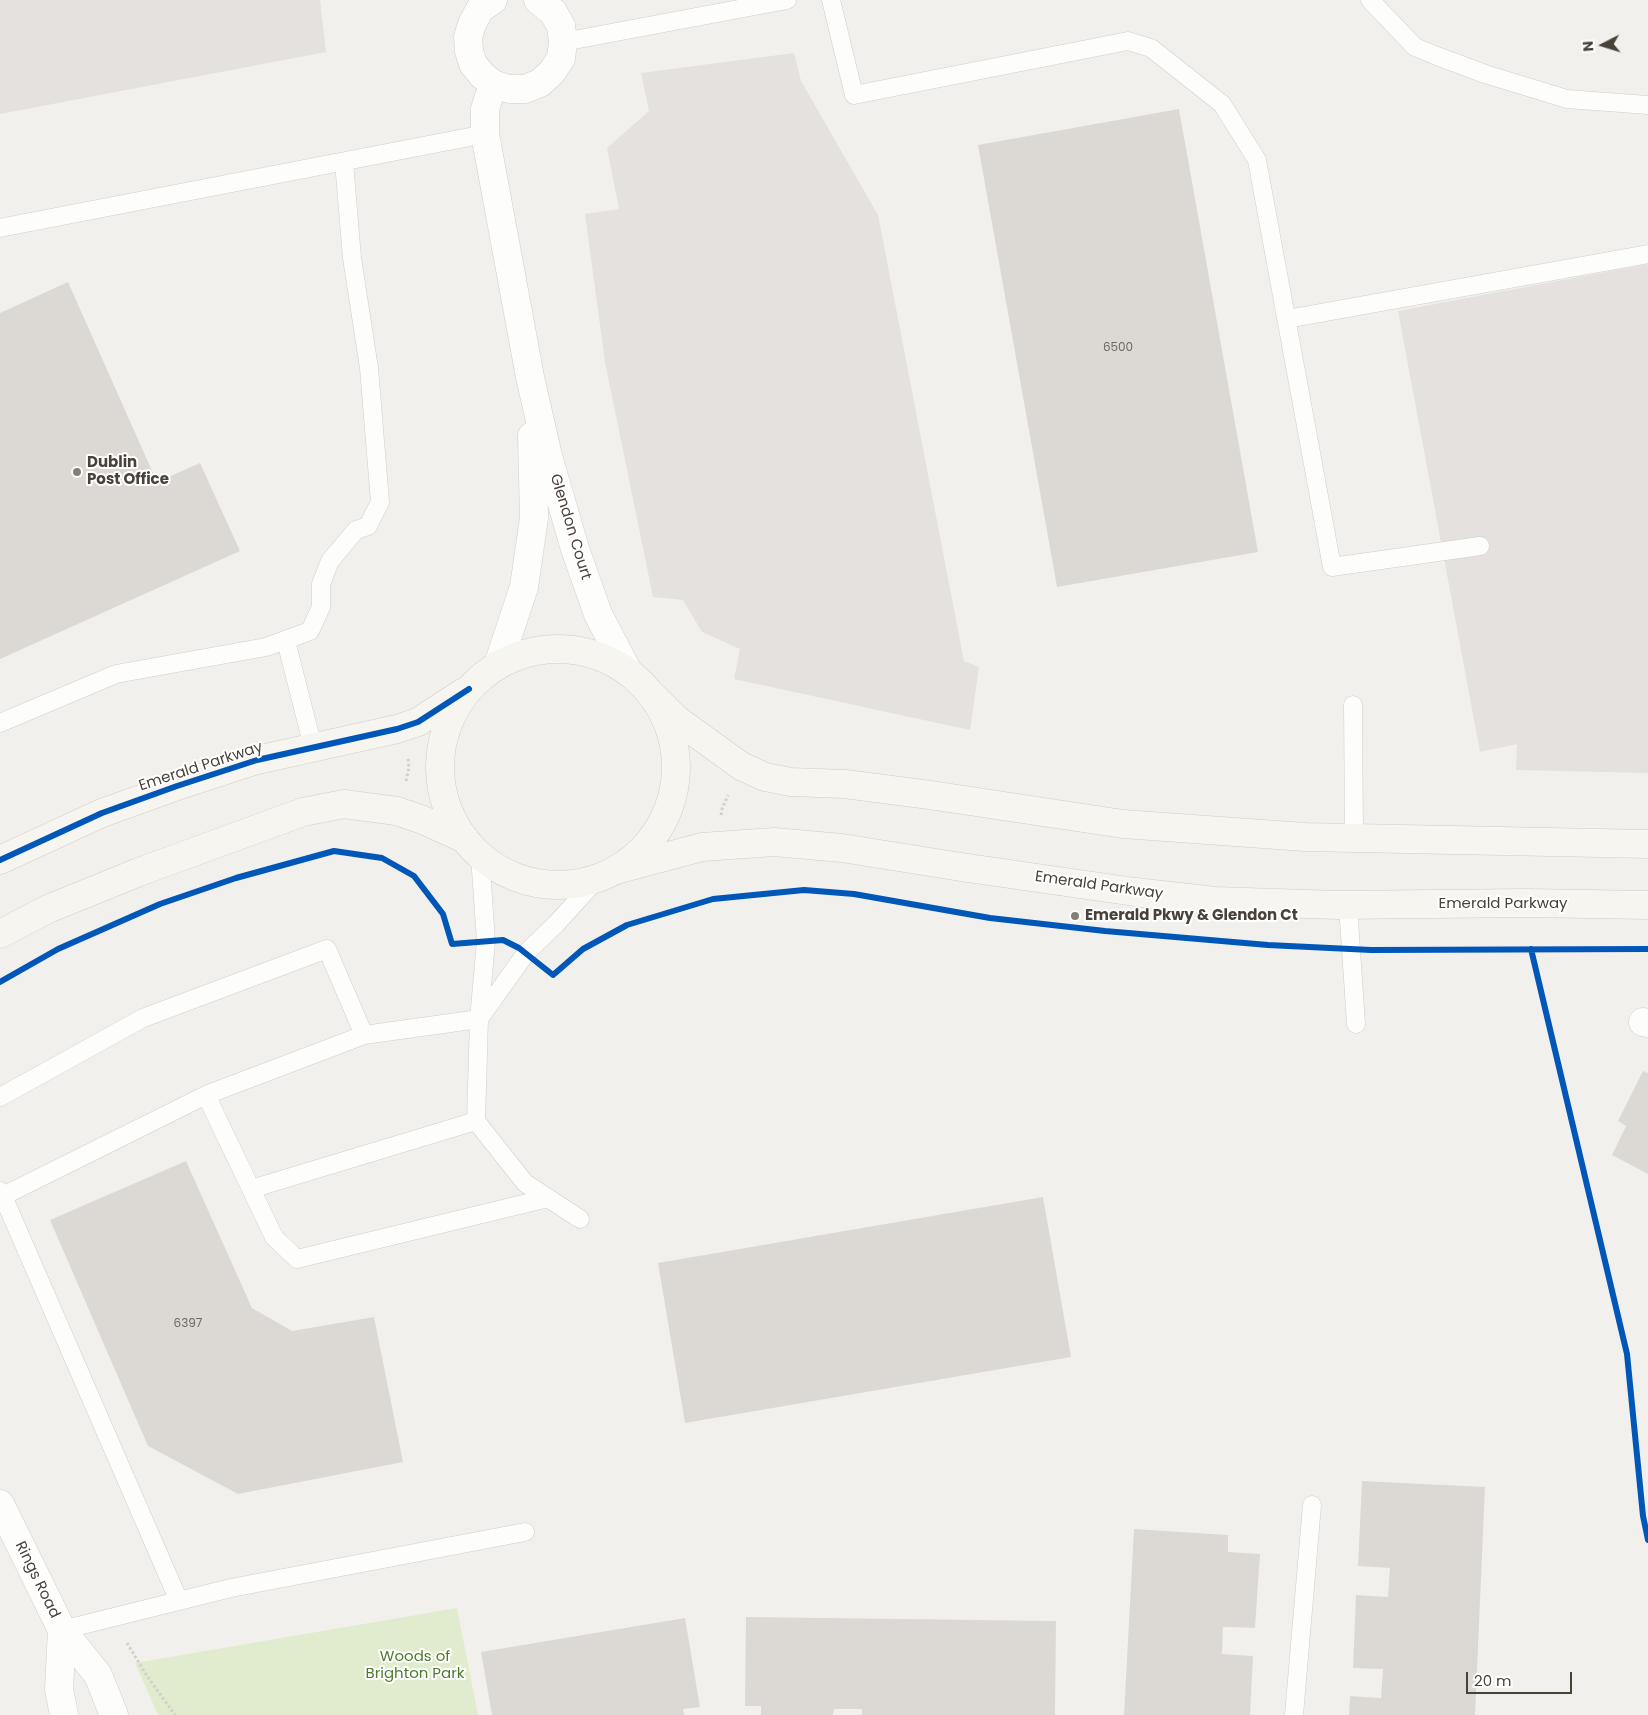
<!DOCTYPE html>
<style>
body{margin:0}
#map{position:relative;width:1648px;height:1715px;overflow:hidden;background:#f2f0ed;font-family:Poppins,sans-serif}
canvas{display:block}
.north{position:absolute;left:1578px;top:20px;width:50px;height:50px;-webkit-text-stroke:4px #fff;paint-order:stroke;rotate:265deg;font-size:14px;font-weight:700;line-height:20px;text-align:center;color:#494238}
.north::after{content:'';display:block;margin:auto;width:18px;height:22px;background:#494238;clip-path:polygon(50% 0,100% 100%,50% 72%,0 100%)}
.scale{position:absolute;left:1466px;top:1672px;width:106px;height:22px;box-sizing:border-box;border:2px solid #494238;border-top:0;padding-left:6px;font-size:15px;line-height:18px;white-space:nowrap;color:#494238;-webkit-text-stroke:4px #fff;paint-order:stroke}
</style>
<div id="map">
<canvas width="1648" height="1715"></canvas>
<div class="north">N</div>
<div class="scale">20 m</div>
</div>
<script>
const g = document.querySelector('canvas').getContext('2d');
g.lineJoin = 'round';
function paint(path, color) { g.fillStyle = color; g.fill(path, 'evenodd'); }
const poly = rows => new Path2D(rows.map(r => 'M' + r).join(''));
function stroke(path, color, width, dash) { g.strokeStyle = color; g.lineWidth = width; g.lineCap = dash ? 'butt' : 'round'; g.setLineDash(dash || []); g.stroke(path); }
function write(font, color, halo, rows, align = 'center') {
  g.font = font + ' Poppins,sans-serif'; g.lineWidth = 4; g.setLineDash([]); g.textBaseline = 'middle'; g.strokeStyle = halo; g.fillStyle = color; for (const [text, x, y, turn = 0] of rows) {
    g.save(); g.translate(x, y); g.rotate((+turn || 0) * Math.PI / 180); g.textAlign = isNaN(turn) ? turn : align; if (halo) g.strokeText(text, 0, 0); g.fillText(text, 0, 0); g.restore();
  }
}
const green = poly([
 [457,1608,478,1715,158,1715,135,1663]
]);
const parking = poly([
 [0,0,320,0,326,52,0,114],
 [794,53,801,81,878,215,964,661,979,667,970,730,734,679,740,649,702,632,683,600,653,597,605,362,585,214,619,209,607,148,649,111,641,73],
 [1648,264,1648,773,1516,770,1517,744,1480,752,1398,311]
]);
const building = poly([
 [1179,109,1258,552,1057,587,978,145],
 [68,282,157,482,200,463,240,551,0,659,0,313],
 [1643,1071,1648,1073,1648,1174,1612,1155,1626,1126,1618,1121],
 [186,1161,252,1308,292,1331,374,1317,403,1462,238,1494,148,1446,50,1220],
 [1043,1197,1071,1357,685,1423,658,1263],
 [1362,1481,1485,1487,1475,1715,1349,1715,1350,1696,1381,1698,1383,1669,1353,1668,1356,1595,1388,1597,1390,1568,1358,1566],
 [1134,1529,1228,1535,1228,1552,1260,1554,1255,1628,1223,1627,1222,1654,1253,1656,1250,1715,1124,1715],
 [746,1617,1056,1621,1055,1715,862,1715,862,1709,834,1709,833,1715,761,1715,761,1706,745,1706],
 [685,1618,700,1707,683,1709,684,1715,492,1715,481,1652]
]);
const path = poly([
 [406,781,409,768,408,758],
 [721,815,722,809,728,795],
 [127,1643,147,1676,175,1715]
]);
const service = poly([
 [831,0,854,95,1128,41,1151,48,1222,104,1257,160,1332,567,1480,546],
 [1370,0,1415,47,1437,56,1485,74,1567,99,1648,105],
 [563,42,787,0],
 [0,228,485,134],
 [1287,319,1648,254],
 [286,641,313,747],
 [1353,705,1354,838],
 [0,723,116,674,266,647,310,631,321,607,321,584,330,561,356,530,368,526,380,502,369,368,352,258,344,162],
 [480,856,486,941,479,1019,476,1121,525,1183,580,1219],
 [1348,905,1356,1024],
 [206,1095,274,1237,297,1259,548,1198],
 [0,1097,143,1018,327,949,364,1035],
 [251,1189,476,1121],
 [0,1191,3,1196,206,1095,364,1035,479,1019,526,953,556,924,597,879],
 [3,1196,179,1601],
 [62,1630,231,1588,525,1532],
 [1294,1715,1312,1505]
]);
const minor = poly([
 [493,0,480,9,472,24,468,37,469,51,473,64,482,75,493,84,509,89,525,89,540,83,552,72,561,58,563,42,561,26,553,12,538,0],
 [493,84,485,109,485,134,530,377,548,456,575,549,598,614,627,670],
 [498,665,524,587,534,518,532,436],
 [1643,1022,1648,1023]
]);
const tertiary = poly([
 [0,1504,62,1630,98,1675,114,1715],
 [62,1630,59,1689,64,1715]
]);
const secondary = poly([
 '440 767a118 118 0 1 1 236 0a118 118 0 1 1-236 0Z',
 [651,694,676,719,741,766,765,777,791,782,845,784,930,795,1123,824,1305,837,1648,844],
 [0,860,102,813,177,786,257,760,397,729,418,722,464,692],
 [616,870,702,847,774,842,842,848,961,867,1135,892,1215,901,1338,905,1527,903,1648,905],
 [0,934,48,909,139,872,303,812,344,804,397,811,423,820,465,839]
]);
const cycleway = poly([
 [0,860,102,813,177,786,257,760,397,729,418,722,469,689],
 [1531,949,1627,1354,1643,1516,1648,1540],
 [0,982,58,949,160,904,236,878,334,851,382,858,414,876,443,914,452,944,503,940,519,948,553,975,583,949,627,925,713,899,804,890,854,894,990,918,1105,931,1268,945,1371,950,1648,949]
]);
const markers = [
 [77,472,5,"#847f77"],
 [1075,916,5,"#847f77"]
];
const numberNames = [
 ["6500",1118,348],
 ["6397",188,1324]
];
const poiNames = [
 ["Dublin",87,463],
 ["Post Office",87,480],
 ["Emerald Pkwy & Glendon Ct",1085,916]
];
const streetNames = [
 ["Glendon Court",570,527,73],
 ["Emerald Parkway",201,767,-18],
 ["Emerald Parkway",1099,886,8],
 ["Emerald Parkway",1503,904],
 ["Rings Road",37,1580,64]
];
const parkNames = [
 ["Woods of",415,1657],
 ["Brighton Park",415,1674]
];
paint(green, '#e0eccd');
paint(parking, '#e4e1de');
paint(building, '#dcd9d5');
stroke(service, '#d0ceca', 19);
stroke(minor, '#d0ceca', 29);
stroke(tertiary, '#d0ceca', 29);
stroke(secondary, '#d1cdc4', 29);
stroke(path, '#d2d0cb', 3, [2.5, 2.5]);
stroke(service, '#fdfdfc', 18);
stroke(minor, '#fdfdfc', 28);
stroke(tertiary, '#fdfdfc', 28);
stroke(secondary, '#f7f5f0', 28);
stroke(cycleway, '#0057b8', 6);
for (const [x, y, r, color] of markers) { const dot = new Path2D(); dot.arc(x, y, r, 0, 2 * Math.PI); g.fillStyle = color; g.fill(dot); stroke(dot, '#fff', 2); }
write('12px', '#6e6860', null, numberNames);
write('bold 15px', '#494238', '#fff', poiNames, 'left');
write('15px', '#494238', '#fff', streetNames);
write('15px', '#4c7c2a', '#fff', parkNames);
</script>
